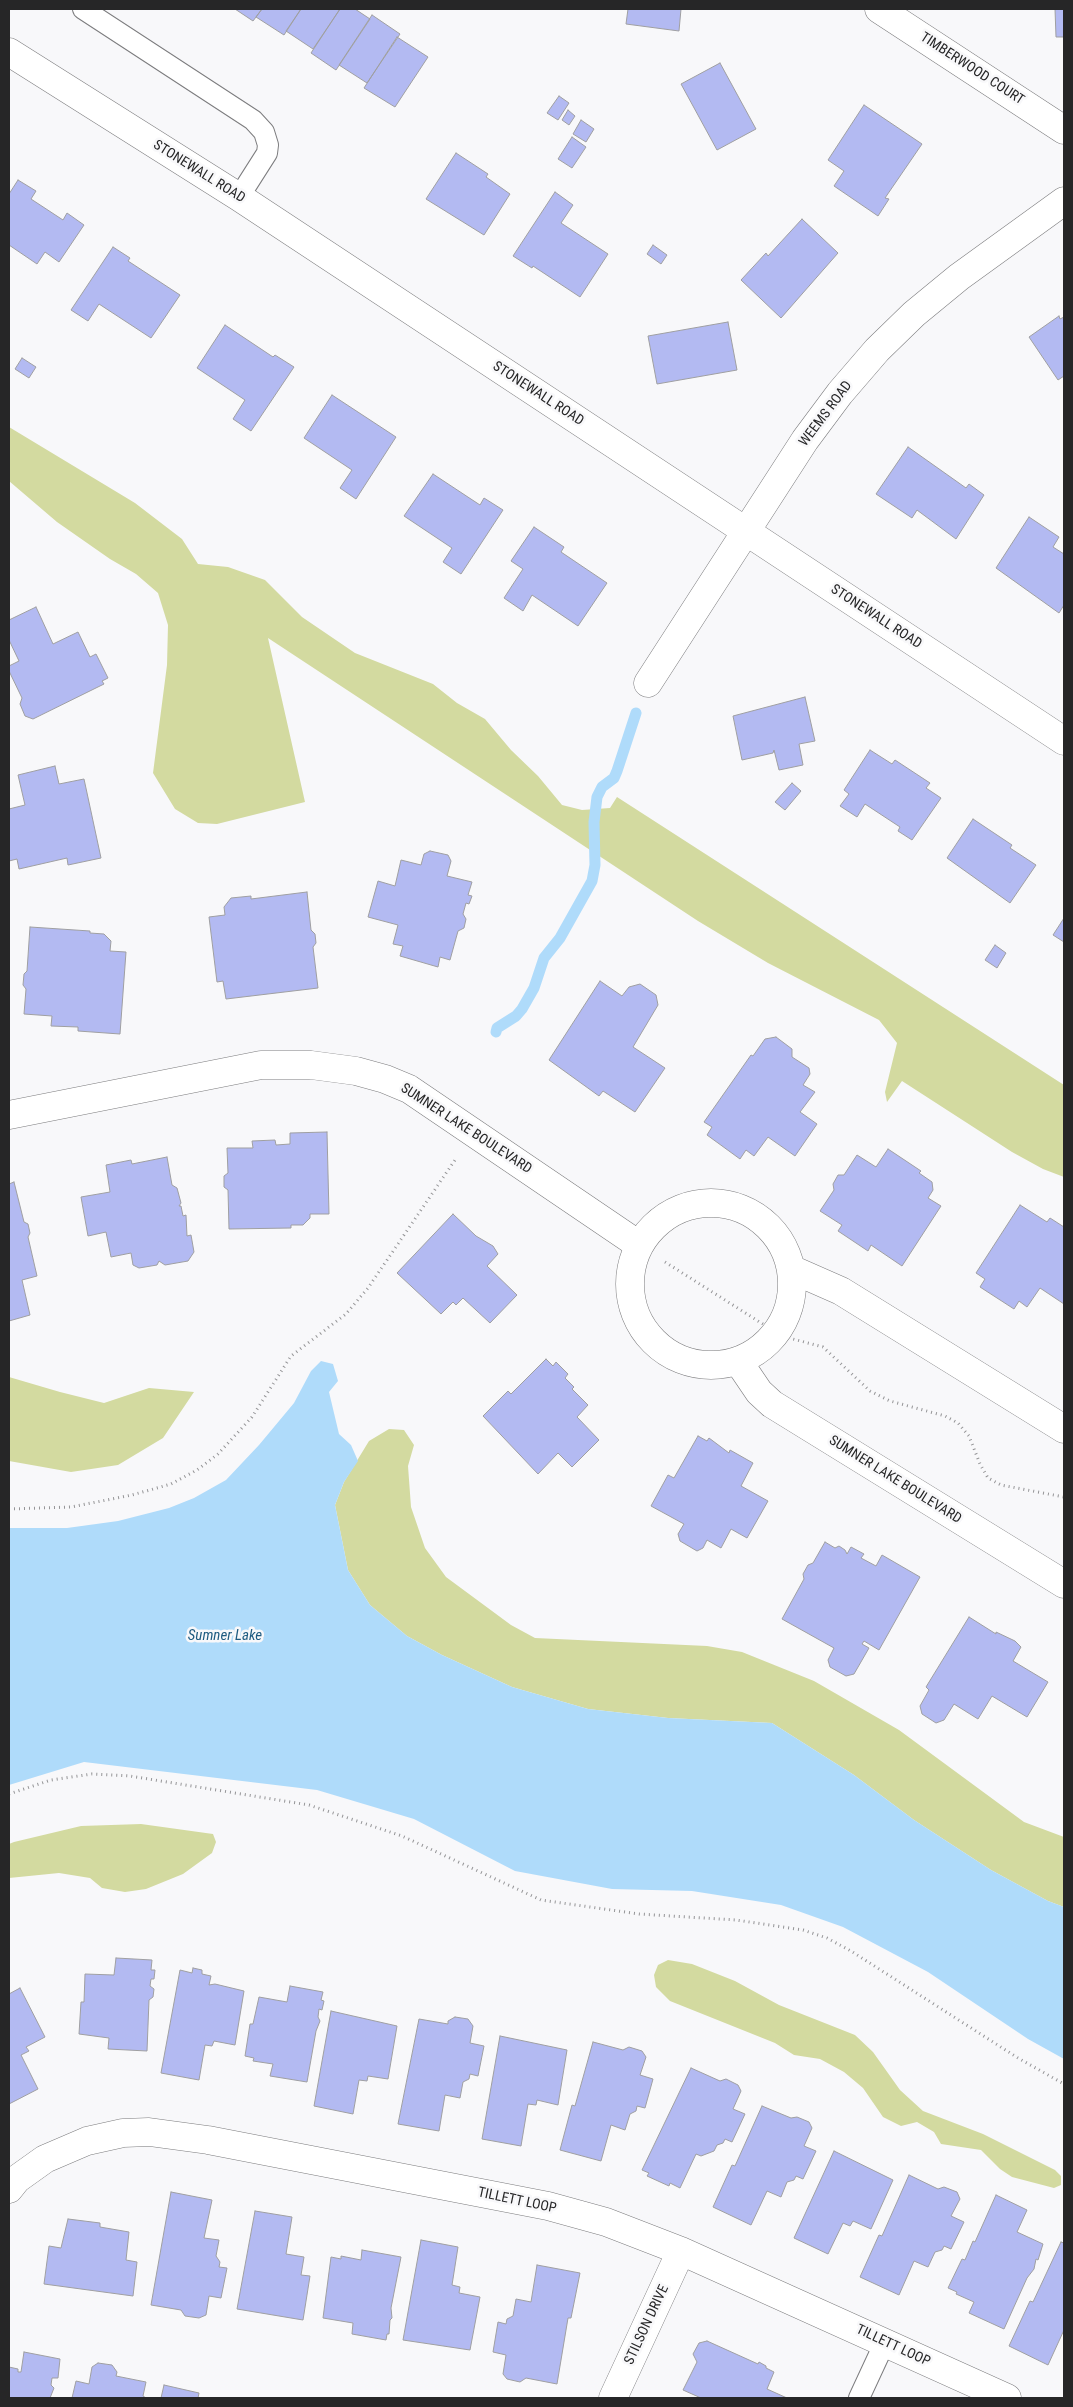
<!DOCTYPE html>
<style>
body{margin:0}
#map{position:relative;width:1073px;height:2407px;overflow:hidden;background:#f8f8fa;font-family:"Roboto Condensed",sans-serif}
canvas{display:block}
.frame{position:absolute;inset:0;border:10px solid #262627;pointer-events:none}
</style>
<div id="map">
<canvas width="1073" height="2407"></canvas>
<div class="frame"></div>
</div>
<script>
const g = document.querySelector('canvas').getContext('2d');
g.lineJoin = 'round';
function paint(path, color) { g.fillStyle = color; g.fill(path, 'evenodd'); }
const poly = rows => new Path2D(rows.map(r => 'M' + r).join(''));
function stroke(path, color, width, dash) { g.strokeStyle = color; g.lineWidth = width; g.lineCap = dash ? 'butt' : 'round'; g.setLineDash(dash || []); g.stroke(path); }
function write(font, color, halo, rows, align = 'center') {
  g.font = font + ' "Roboto Condensed",sans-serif'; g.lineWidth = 5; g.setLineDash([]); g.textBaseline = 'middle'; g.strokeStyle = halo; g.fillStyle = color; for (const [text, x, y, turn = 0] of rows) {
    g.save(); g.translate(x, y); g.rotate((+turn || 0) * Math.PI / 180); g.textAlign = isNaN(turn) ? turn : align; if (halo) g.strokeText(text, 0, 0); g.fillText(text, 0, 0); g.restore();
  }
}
const green = poly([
 [9,427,135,503,182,539,198,564,228,567,265,580,302,617,355,653,433,684,457,703,485,719,511,750,538,776,562,805,582,810,610,808,617,797,1064,1085,1064,1177,1043,1169,1012,1152,902,1081,887,1102,885,1092,897,1043,879,1020,768,963,698,921,268,638,305,802,217,824,198,823,175,809,153,773,167,665,168,625,158,593,136,574,110,559,57,522,9,481],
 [9,1377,60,1392,104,1403,149,1388,194,1392,163,1438,118,1465,71,1472,9,1461],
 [389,1429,404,1430,414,1445,408,1466,411,1507,425,1548,446,1577,511,1625,535,1638,707,1646,742,1652,814,1681,899,1730,1024,1822,1064,1837,1064,1907,1048,1901,991,1870,914,1820,854,1775,772,1723,668,1718,588,1709,512,1687,442,1655,407,1636,370,1605,348,1570,335,1505,344,1482,369,1441],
 [141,1824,213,1834,216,1842,212,1853,183,1874,146,1889,125,1892,102,1888,90,1878,59,1873,9,1878,9,1844,14,1842,81,1826],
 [668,1960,692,1964,735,1981,779,2005,855,2035,873,2052,900,2090,923,2111,983,2134,1055,2170,1061,2176,1061,2185,1054,2188,1012,2177,1000,2169,981,2150,941,2144,934,2132,917,2122,901,2126,883,2117,863,2088,844,2072,820,2059,794,2055,775,2043,670,2001,656,1987,654,1975,658,1965]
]);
const water = poly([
 [321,1361,333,1364,338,1381,329,1392,339,1434,351,1445,358,1461,344,1482,335,1505,348,1570,370,1605,407,1636,442,1655,512,1687,588,1709,668,1718,772,1723,854,1775,914,1820,991,1870,1048,1901,1064,1907,1064,2059,1028,2039,928,1972,843,1927,781,1905,692,1891,612,1889,515,1871,414,1819,317,1790,84,1762,9,1785,9,1528,67,1528,118,1521,169,1508,194,1498,226,1480,259,1445,294,1403,311,1371]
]);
const stream = poly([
 [496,1032,497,1028,516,1016,522,1009,534,988,544,958,560,938,592,881,595,865,594,822,597,797,602,787,614,778,617,771,636,713]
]);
const building = poly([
 [235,9,262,9,253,21,235,9],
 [262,9,301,9,284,35,256,17,262,9],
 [301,9,340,9,313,49,286,31,301,9],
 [340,9,355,9,370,19,336,70,311,53,340,9],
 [628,9,681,9,679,31,626,24,628,9],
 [1055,9,1064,9,1064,37,1056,37,1055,9],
 [372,15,400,34,367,83,339,65,372,15],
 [397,37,428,57,395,107,364,88,397,37],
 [720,63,756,129,717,150,681,84,720,63],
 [559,96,569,103,558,120,547,113,559,96],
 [864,105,922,144,885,198,889,199,878,216,834,186,844,171,828,160,864,105],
 [568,110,575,116,569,125,562,120,568,110],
 [581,120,594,129,586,142,573,134,581,120],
 [572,137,586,147,572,168,558,159,572,137],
 [456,153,488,174,486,177,510,194,484,235,426,199,456,153],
 [18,180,36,191,31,199,63,220,67,213,84,225,59,262,45,252,37,264,9,245,9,194,18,180],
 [555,192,573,205,561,223,608,254,580,297,533,266,532,268,513,256,555,192],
 [802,219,838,253,781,318,741,280,766,253,768,256,802,219],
 [653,245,667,255,661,264,647,254,653,245],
 [113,247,130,258,128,261,180,295,151,338,99,304,88,321,71,310,113,247],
 [1059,316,1060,319,1064,317,1064,376,1058,380,1029,337,1059,316],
 [728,322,737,370,657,384,648,336,728,322],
 [225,325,273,357,275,355,294,367,251,431,233,419,245,400,197,368,225,325],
 [22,358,36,367,29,378,15,369,22,358],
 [332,395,396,437,356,499,340,488,352,470,304,438,332,395],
 [908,447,966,488,969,484,984,495,956,539,917,510,912,518,876,494,908,447],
 [433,474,480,505,484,498,503,510,461,574,443,562,452,548,404,516,433,474],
 [1029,517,1059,537,1053,547,1064,554,1064,605,1059,613,996,568,1029,517],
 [534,527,564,547,561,552,607,583,578,626,532,595,523,611,504,598,523,569,511,561,534,527],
 [36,607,53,644,78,632,90,657,96,654,108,678,102,681,104,684,33,719,25,716,20,704,22,698,9,671,9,666,19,661,9,640,9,620,36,607],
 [805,697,815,741,799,744,803,765,779,770,774,750,773,753,742,760,733,716,805,697],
 [870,750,892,764,895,760,930,783,926,788,941,798,912,840,898,831,900,827,865,804,857,817,840,806,849,794,844,790,870,750],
 [55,766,59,784,84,779,101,858,68,865,67,858,19,869,17,859,9,861,9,809,25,805,18,775,55,766],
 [792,783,801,791,785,810,775,802,792,783],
 [973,819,1012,845,1010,848,1036,865,1010,903,947,858,973,819],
 [430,851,448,855,451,861,447,876,472,882,468,895,472,896,469,904,466,903,463,914,466,919,464,928,458,931,450,960,440,957,438,967,400,956,403,946,393,944,398,925,368,917,378,881,395,886,401,860,421,865,424,854,430,851],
 [307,892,311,930,315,934,316,943,313,947,318,988,226,999,223,981,217,982,209,917,225,915,224,907,231,898,251,896,251,899,307,892],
 [1064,918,1064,942,1053,935,1064,918],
 [30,927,90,931,90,933,104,934,111,941,110,951,126,952,120,1034,78,1031,78,1027,51,1026,52,1016,24,1014,26,989,23,985,24,974,27,971,30,927],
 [995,945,1006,953,997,968,985,960,995,945],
 [600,981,622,996,629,987,640,984,656,995,658,1005,633,1047,665,1068,635,1112,603,1091,599,1096,549,1060,600,981],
 [776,1037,792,1049,792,1057,809,1068,810,1074,803,1085,815,1092,800,1112,817,1124,795,1156,768,1137,754,1156,746,1150,740,1159,707,1135,712,1127,704,1122,751,1055,753,1056,765,1039,776,1037],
 [327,1132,329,1214,310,1214,310,1218,303,1225,291,1225,291,1228,229,1229,228,1190,224,1187,224,1176,228,1173,227,1148,253,1148,252,1141,275,1140,276,1145,290,1144,290,1133,327,1132],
 [888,1149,921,1171,919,1173,932,1182,933,1190,928,1198,941,1206,902,1266,871,1245,868,1251,838,1231,842,1225,820,1211,834,1190,833,1184,838,1175,844,1175,857,1155,876,1167,888,1149],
 [167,1157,172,1185,177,1188,181,1203,179,1206,181,1206,183,1216,186,1215,187,1236,191,1235,194,1252,188,1261,165,1265,159,1261,157,1265,139,1268,133,1265,131,1253,111,1257,106,1232,88,1236,81,1197,110,1192,106,1165,131,1160,132,1164,167,1157],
 [14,1182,24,1222,28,1224,30,1233,28,1237,37,1276,22,1280,30,1315,9,1321,9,1184,14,1182],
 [1020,1205,1047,1222,1050,1218,1064,1227,1064,1304,1040,1288,1027,1307,1019,1301,1014,1309,980,1287,985,1279,976,1273,1020,1205],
 [453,1214,476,1236,493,1246,498,1254,487,1266,517,1295,490,1323,463,1298,456,1305,453,1302,441,1314,397,1273,453,1214],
 [546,1359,553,1366,556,1362,568,1374,565,1378,574,1387,572,1389,588,1405,577,1417,599,1440,572,1467,558,1453,538,1474,483,1416,508,1391,511,1394,546,1359],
 [698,1436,707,1441,709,1438,729,1453,730,1450,753,1463,741,1486,768,1501,747,1538,731,1529,721,1548,707,1540,703,1548,697,1551,680,1541,678,1534,684,1524,651,1506,668,1475,674,1478,698,1436],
 [825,1542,835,1548,839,1546,845,1550,847,1554,851,1547,864,1554,861,1558,876,1566,882,1555,920,1577,879,1650,864,1641,862,1644,869,1648,854,1674,846,1676,830,1667,828,1660,834,1648,782,1619,804,1579,803,1574,808,1565,813,1563,825,1542],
 [969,1617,996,1634,996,1632,1015,1641,1021,1647,1013,1661,1048,1682,1027,1717,992,1696,978,1719,954,1704,944,1720,936,1723,922,1714,920,1706,929,1690,926,1687,969,1617],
 [116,1958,152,1960,151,1970,155,1970,154,1979,151,1979,150,1986,154,1989,153,1997,149,2000,147,2051,108,2049,109,2038,79,2034,81,2002,84,2002,85,1974,114,1975,116,1958],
 [193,1968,202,1970,202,1974,211,1976,209,1985,215,1984,244,1991,235,2045,214,2041,212,2046,205,2045,199,2080,161,2073,180,1970,192,1973,193,1968],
 [290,1986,323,1992,321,2000,324,2001,322,2010,319,2009,318,2017,320,2021,316,2031,307,2082,270,2076,273,2064,253,2061,254,2058,245,2056,250,2024,253,2024,259,1997,287,2002,290,1986],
 [20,1988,45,2037,26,2047,29,2051,21,2055,38,2089,9,2104,9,1994,20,1988],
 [331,2011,397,2026,388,2079,368,2076,367,2081,359,2080,353,2114,314,2106,331,2011],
 [455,2017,468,2019,473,2026,470,2043,484,2046,478,2076,470,2074,469,2079,463,2082,460,2098,445,2095,439,2131,398,2124,419,2019,448,2024,448,2021,455,2017],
 [500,2036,567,2050,558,2105,537,2100,536,2105,528,2104,521,2146,482,2139,500,2036],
 [593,2042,623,2050,629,2047,642,2051,646,2057,640,2075,653,2079,645,2108,637,2106,636,2111,630,2114,625,2130,611,2125,601,2161,560,2150,572,2105,575,2106,593,2042],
 [691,2068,720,2081,726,2079,738,2085,741,2091,733,2109,745,2114,732,2142,725,2139,723,2143,717,2145,714,2151,701,2156,696,2154,680,2188,670,2183,669,2186,647,2176,649,2173,642,2170,691,2068],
 [762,2106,791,2118,797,2117,809,2122,812,2128,804,2146,816,2151,803,2179,796,2176,794,2180,787,2182,781,2197,767,2191,751,2225,713,2207,732,2165,735,2166,762,2106],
 [834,2151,893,2180,871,2229,853,2221,850,2226,843,2223,828,2254,794,2238,834,2151],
 [909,2175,938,2189,944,2187,957,2192,960,2199,951,2216,964,2222,951,2249,944,2246,942,2250,935,2252,928,2267,914,2261,899,2295,860,2277,879,2235,882,2236,909,2175],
 [171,2192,212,2200,204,2238,219,2240,216,2256,220,2262,219,2267,227,2268,221,2298,209,2296,206,2315,199,2318,185,2316,181,2310,151,2305,171,2192],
 [996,2195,1027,2210,1017,2232,1043,2244,1038,2260,1036,2259,1034,2269,1027,2278,1004,2329,969,2313,974,2302,956,2294,957,2292,948,2288,962,2259,965,2260,973,2241,975,2242,996,2195],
 [255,2211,292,2217,286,2254,304,2257,301,2275,310,2276,303,2320,237,2309,255,2211],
 [68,2219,100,2223,100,2227,129,2232,126,2260,137,2262,133,2296,44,2284,49,2246,61,2248,68,2219],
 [421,2240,458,2247,452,2285,460,2287,459,2293,480,2297,470,2350,403,2340,421,2240],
 [1061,2242,1064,2243,1064,2330,1048,2365,1009,2346,1030,2301,1033,2302,1061,2242],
 [362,2250,401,2257,391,2308,392,2318,390,2320,389,2334,387,2334,386,2340,352,2334,353,2323,323,2318,331,2257,341,2259,341,2256,361,2260,362,2250],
 [537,2265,580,2273,571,2318,568,2318,557,2384,526,2378,520,2382,507,2379,503,2374,506,2355,493,2352,498,2322,506,2324,507,2319,513,2316,516,2299,531,2302,537,2265],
 [707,2341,758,2364,759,2362,766,2366,766,2368,774,2372,767,2389,787,2398,701,2398,683,2390,697,2362,693,2354,699,2343,707,2341],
 [24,2352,60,2359,58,2378,52,2378,51,2385,54,2388,50,2398,9,2398,9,2367,18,2369,18,2372,21,2372,24,2352],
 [98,2363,112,2365,117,2372,116,2376,146,2382,143,2396,146,2398,72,2398,76,2381,89,2384,92,2367,98,2363],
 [164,2385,199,2393,198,2398,161,2398,164,2385]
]);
const path = poly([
 [665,1262,777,1333,793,1339,823,1347,870,1391,890,1401,945,1416,958,1423,969,1436,980,1464,988,1478,1001,1485,1064,1497],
 [9,1509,71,1507,132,1495,171,1484,197,1470,218,1454,252,1417,291,1356,346,1314,368,1288,455,1160],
 [9,1794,51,1780,92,1774,130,1776,309,1805,402,1836,541,1900,639,1914,736,1920,803,1930,827,1938,851,1951,1018,2058,1064,2084]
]);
const lane = poly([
 [83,9,253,120,264,132,268,145,267,153,239,197],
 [859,2398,885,2342]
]);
const street = poly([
 [879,9,1064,130],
 [648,683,805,440,840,393,877,350,914,314,959,277,1064,201],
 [9,1115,261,1065,311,1065,356,1071,385,1079,409,1089,639,1245],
 '630 1284a81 81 0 1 1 162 0a81 81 0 1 1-162 0Z',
 [791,1269,841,1291,1064,1429],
 [738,1361,759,1392,772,1404,1064,1584],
 [9,2189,17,2179,45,2159,87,2141,123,2133,149,2132,208,2140,548,2206,606,2222,681,2251,1007,2398],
 [613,2398,681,2251]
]);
const secondary = poly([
 [9,52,239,197,1064,741]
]);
const streetNames = [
 ["TIMBERWOOD COURT",972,69,33],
 ["STONEWALL ROAD",199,172,32],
 ["STONEWALL ROAD",538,394,33],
 ["WEEMS ROAD",826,414,-53],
 ["STONEWALL ROAD",876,617,33],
 ["SUMNER LAKE BOULEVARD",466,1129,33],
 ["SUMNER LAKE BOULEVARD",895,1480,32],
 ["TILLETT LOOP",517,2201,12],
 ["STILSON DRIVE",647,2325,-65],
 ["TILLETT LOOP",893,2346,25]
];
const waterNames = [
 ["Sumner Lake",225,1636]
];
paint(green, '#d3daa0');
paint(water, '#afdbfa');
stroke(stream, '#afdbfa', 11);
paint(building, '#b3baf2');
stroke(building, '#9f9fa1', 1);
stroke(lane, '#7c7c7e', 22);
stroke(street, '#7c7c7e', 29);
stroke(secondary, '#7c7c7e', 29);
stroke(path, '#949496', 3, [1, 4]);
stroke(lane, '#fff', 20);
stroke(street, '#fff', 28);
stroke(secondary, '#fff', 28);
write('14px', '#262627', '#f8f8fa', streetNames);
write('italic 15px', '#1e5b81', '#f8f8fa', waterNames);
</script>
